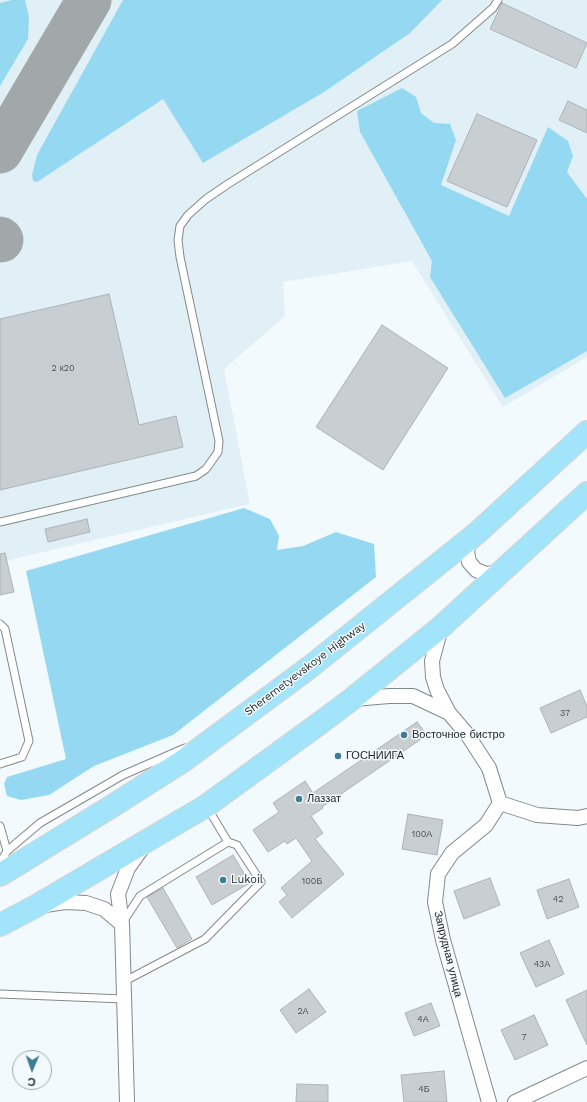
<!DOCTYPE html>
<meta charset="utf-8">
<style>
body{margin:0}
#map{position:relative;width:587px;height:1102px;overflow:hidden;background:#f3fafd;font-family:"Work Sans",sans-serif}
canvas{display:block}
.north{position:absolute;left:12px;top:1050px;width:40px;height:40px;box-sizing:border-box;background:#f3fafd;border:1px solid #a0a6a8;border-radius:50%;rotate:182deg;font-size:11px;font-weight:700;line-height:16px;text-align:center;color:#242728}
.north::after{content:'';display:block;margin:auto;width:14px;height:18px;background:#3e7d92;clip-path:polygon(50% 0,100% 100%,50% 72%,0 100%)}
</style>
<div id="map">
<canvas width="587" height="1102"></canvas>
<div class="north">С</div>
</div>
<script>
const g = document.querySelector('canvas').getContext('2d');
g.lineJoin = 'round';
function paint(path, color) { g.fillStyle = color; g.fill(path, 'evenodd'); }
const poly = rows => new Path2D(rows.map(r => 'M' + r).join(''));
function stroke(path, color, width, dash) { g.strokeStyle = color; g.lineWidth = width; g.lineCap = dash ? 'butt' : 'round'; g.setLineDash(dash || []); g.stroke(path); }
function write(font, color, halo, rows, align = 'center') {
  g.font = font + ' "Work Sans",sans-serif'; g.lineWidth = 3; g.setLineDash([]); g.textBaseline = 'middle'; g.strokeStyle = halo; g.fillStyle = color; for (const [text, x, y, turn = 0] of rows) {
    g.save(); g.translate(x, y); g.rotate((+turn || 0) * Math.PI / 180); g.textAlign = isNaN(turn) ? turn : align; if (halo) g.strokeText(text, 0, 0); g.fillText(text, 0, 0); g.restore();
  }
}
const built = poly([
 [0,0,587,0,587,357,503,407,412,261,283,282,285,316,224,369,250,504,0,562]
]);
const green = poly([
 [12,0,25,0,29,17,28,39,0,86,0,3],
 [123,0,442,0,410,33,324,92,203,163,163,99,37,182,33,181,32,175,37,155],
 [402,88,416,97,421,113,434,123,450,124,456,140,441,185,509,216,548,127,568,141,573,156,567,172,587,199,587,351,505,398,430,277,432,261,360,132,357,111],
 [244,508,270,519,279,536,277,550,303,546,336,532,374,544,376,577,173,735,94,766,49,795,21,800,7,796,4,784,7,777,66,759,26,571]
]);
const taxiway = poly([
 [0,151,89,0],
 [0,239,1,240]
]);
const building = poly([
 [502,3,587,43,576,68,490,29,502,3],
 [568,101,587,110,587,133,559,120,568,101],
 [477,114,537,140,507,207,447,181,477,114],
 [109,294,139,425,176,416,183,447,0,490,0,319,109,294],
 [382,325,448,368,383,470,316,427,382,325],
 [87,519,90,532,48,542,45,529,87,519],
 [5,553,14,592,0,595,0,554,5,553],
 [580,690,587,706,587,717,551,733,540,708,580,690],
 [417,722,427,735,322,807,323,808,311,816,323,833,315,839,344,874,292,918,279,902,287,895,281,888,312,861,296,838,287,844,285,841,268,852,253,830,279,812,273,803,305,781,313,793,417,722],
 [408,814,443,820,437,855,402,849,408,814],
 [233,855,250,883,212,905,196,877,233,855],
 [490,878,500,905,464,919,454,891,490,878],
 [569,879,579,907,547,919,537,890,569,879],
 [163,888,192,939,177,948,147,897,163,888],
 [549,940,564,974,536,987,520,953,549,940],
 [309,989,326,1012,296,1033,280,1010,309,989],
 [587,990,587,1045,566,1000,587,990],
 [431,1003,440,1026,414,1036,405,1013,431,1003],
 [534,1015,548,1045,515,1060,501,1030,534,1015],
 [444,1071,447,1102,404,1102,401,1075,444,1071],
 [297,1084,328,1085,328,1102,296,1102,297,1084]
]);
const service = poly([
 [0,522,196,476,206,469,218,452,219,441,180,257,178,240,180,226,188,215,206,199,228,184,452,44,493,8,498,0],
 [0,624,5,629,29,741,22,757,0,764],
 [0,826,7,851],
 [0,863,7,851,40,823,123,775,185,748],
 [123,922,140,896,228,842,207,807],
 [123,982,205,939,261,882,237,845,228,842],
 [0,994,123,999]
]);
const minor = poly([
 [473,537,470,541,467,551,469,562,476,570,486,574,496,573,501,571],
 [441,628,432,661,433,677,437,690,449,713,467,734,489,768,500,803],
 [354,699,389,696,413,696,449,713],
 [500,803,537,815,578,818,587,816],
 [45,905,65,902,86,903,104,909,122,924],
 [127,1102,122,924,118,894,128,868,143,847],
 [489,1102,443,940,435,902,438,874,452,853,486,825,500,803],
 [515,1102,587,1068]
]);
const primary = poly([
 [0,875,109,808,183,761,310,667,477,533,587,432],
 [0,925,36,906,206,806,320,723,352,699,441,627,587,493]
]);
const markers = [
 [404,735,4,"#3e7d92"],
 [338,756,4,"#3e7d92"],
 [299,799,4,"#3e7d92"],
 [223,880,4,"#3e7d92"]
];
const numberNames = [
 ["2 к20",63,368],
 ["37",565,713],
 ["100А",422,834],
 ["100Б",312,881],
 ["42",558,899],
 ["43А",542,964],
 ["2А",303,1011],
 ["4А",423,1019],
 ["7",524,1037],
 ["4Б",424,1089]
];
const streetNames = [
 ["Sheremetyevskoye Highway",305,669,-37],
 ["Запрудная улица",448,954,76]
];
const poiNames = [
 ["Восточное бистро",412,735],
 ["ГОСНИИГА",346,756],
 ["Лаззат",307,799],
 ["Lukoil",231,880]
];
paint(built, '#e0f0f6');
paint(green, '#94d9f1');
stroke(taxiway, '#a2a7a9', 45);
paint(building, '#c8ced1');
stroke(building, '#adb4b6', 1);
stroke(service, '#83898b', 9);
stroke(minor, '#83898b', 16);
stroke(primary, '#d3d4d4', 24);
stroke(service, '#fff', 7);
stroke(minor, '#fff', 14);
stroke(primary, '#a2e5fb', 22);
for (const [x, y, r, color] of markers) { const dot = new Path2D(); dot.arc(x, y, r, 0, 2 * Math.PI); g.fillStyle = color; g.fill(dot); stroke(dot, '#f3fafd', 1.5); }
write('9px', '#4d5152', null, numberNames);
write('11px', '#242728', '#f3fafd', streetNames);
write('11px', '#242728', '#f3fafd', poiNames, 'left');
</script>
